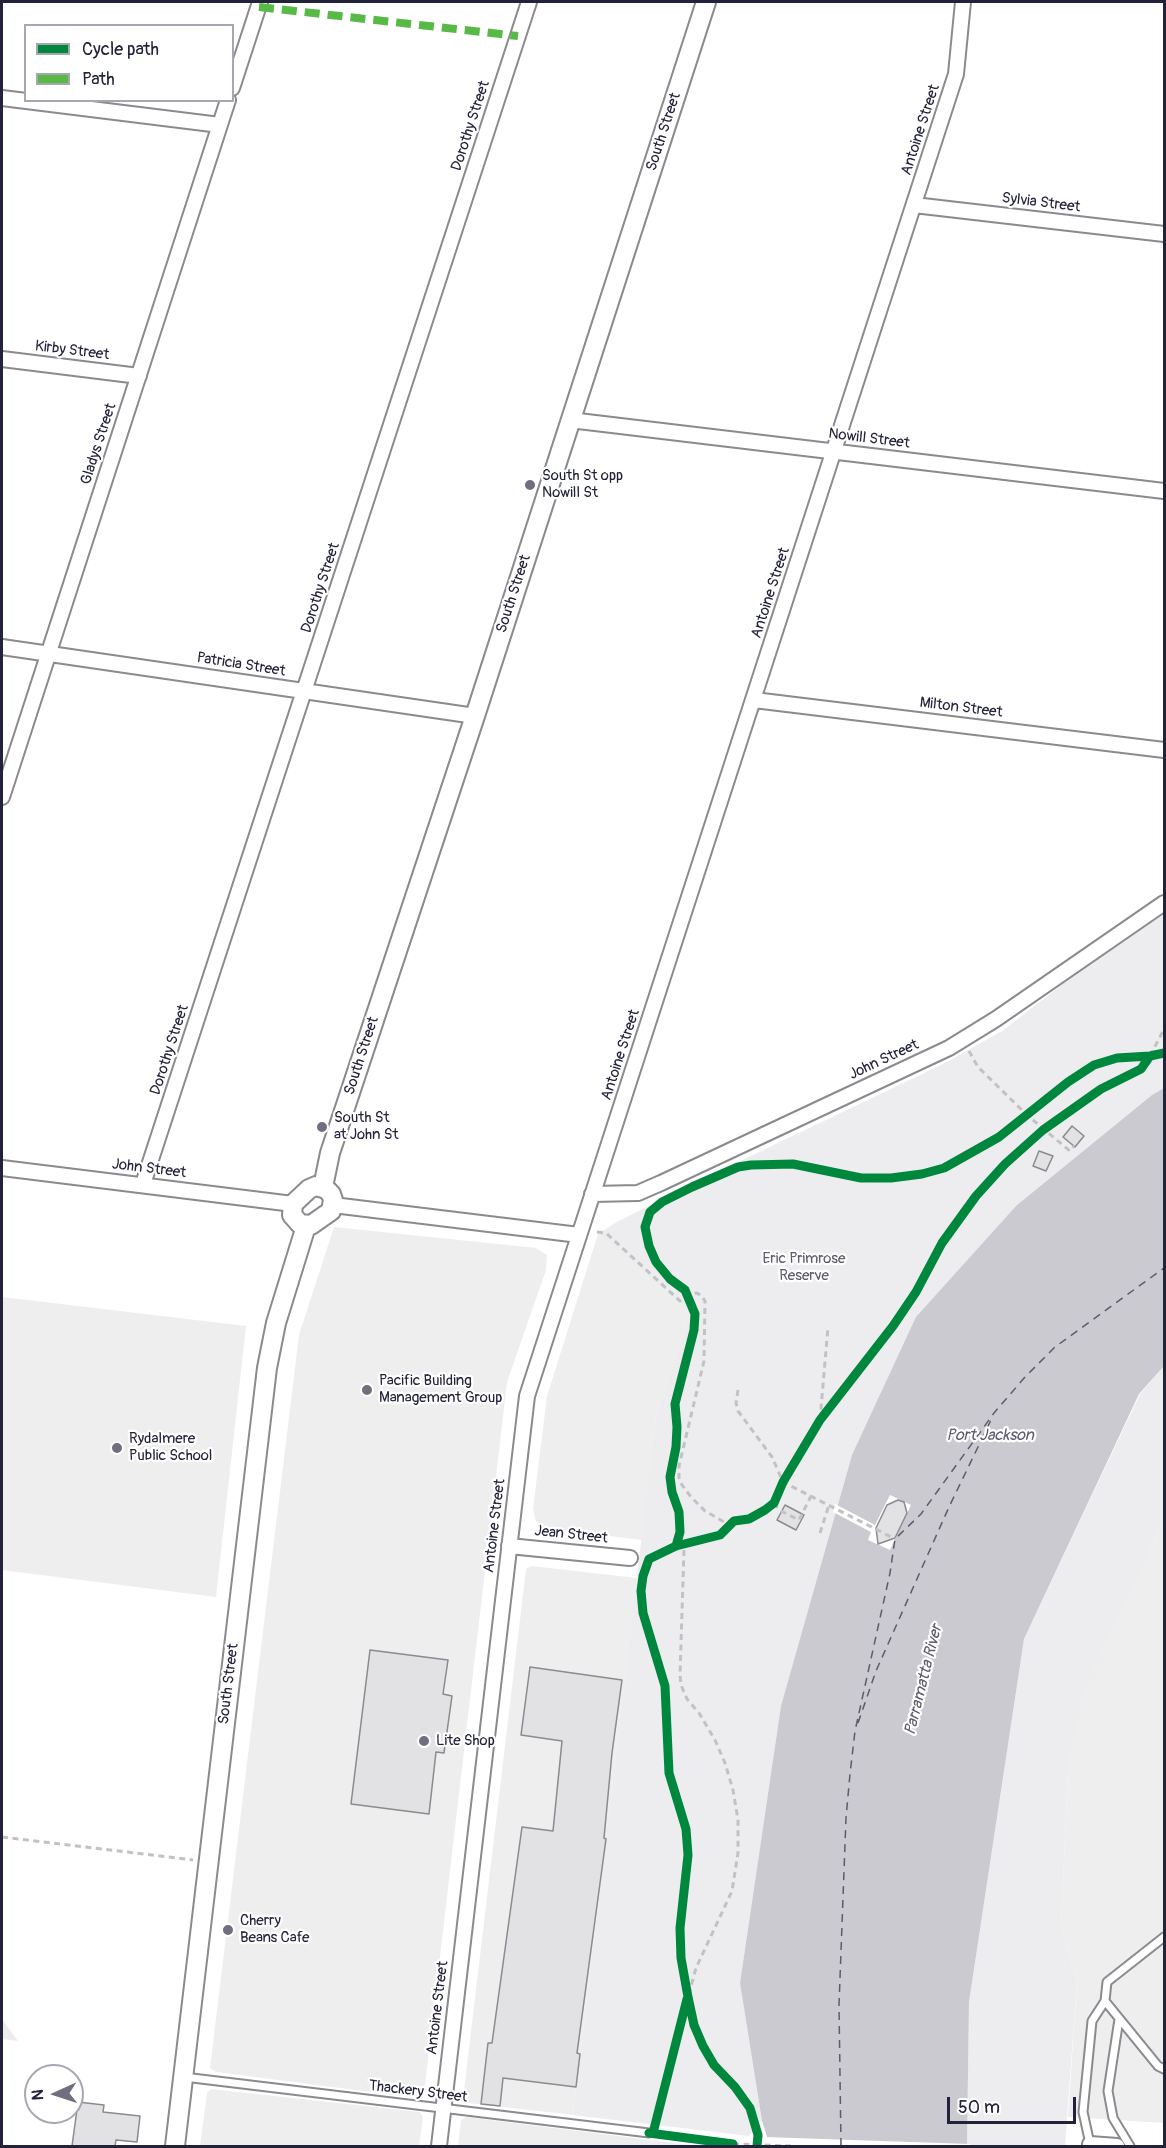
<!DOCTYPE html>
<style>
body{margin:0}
#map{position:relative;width:1166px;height:2148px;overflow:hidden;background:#fff;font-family:Pangolin,sans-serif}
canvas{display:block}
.frame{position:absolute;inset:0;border:3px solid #22223b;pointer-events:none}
.legend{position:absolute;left:24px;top:24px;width:210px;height:78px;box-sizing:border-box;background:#fff;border:2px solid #a7a7b1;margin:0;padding:8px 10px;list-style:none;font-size:18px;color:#22223b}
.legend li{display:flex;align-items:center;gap:12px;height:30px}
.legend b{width:30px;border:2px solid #a7a7b1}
.north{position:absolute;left:24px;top:2064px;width:60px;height:60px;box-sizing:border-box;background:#fff;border:2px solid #a7a7b1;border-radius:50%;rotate:267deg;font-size:16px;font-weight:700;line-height:24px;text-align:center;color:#22223b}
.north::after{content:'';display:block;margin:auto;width:21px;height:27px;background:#6f6f80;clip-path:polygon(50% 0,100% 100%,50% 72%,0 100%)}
.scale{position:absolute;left:947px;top:2097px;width:129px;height:27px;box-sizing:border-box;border:3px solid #22223b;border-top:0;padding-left:8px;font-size:18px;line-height:21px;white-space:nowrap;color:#22223b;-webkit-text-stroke:4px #fff;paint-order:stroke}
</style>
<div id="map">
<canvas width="1166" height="2148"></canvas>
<div class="frame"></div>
<ul class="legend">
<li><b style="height:8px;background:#00873e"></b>Cycle path</li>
<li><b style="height:8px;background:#58b947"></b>Path</li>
</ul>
<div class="north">N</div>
<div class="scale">50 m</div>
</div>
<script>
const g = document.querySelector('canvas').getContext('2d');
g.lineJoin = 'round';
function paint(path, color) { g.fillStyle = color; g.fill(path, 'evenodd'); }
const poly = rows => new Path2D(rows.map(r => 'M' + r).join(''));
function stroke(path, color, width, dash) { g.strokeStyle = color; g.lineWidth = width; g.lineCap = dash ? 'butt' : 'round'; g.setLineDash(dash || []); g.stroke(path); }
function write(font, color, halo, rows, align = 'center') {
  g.font = font + ' Pangolin,sans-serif'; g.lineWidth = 4.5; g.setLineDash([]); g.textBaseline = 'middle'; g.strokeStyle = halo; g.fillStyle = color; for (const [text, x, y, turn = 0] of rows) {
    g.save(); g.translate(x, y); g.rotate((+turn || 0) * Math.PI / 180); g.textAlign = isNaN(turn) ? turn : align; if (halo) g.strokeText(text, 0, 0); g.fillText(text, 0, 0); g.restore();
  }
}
const built = poly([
 [334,1227,536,1248,547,1255,546,1270,507,1382,424,2094,418,2098,216,2072,210,2068,299,1335],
 [598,1234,689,1314,656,1416,642,1540,545,1528,536,1521,533,1509,547,1396],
 [2,1297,246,1326,216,1597,2,1570],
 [1164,1521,1164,2123,1068,2117,1077,1981,1061,1927,1068,1770,1082,1689],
 [531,1566,637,1578,573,2115,468,2103,463,2099,526,1569],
 [211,2089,420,2112,423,2117,419,2146,200,2146,207,2093],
 [466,2117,698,2146,458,2146,461,2120]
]);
const green = poly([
 [1164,912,1164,1088,1152,1095,1017,1205,852,1455,781,1707,740,1983,762,2121,749,2136,573,2115,656,1416,689,1314,598,1234,615,1223,688,1186,943,1064,1002,1031,1129,933],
 [1164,1366,1164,1521,1083,1689,1068,1770,1061,1927,1077,1981,1065,2146,967,2146,969,2002,1024,1639,1140,1394],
 [2,2019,18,2041,2,2039]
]);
const water = poly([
 [1164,1088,1164,1366,1139,1394,1024,1639,969,2002,967,2146,770,2146,762,2121,740,1983,781,1706,852,1455,916,1317,1017,1205,1152,1095]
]);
const pier = poly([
 [890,1495,911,1505,890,1550,868,1540,871,1532,833,1512,835,1504,875,1525],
 [764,2137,970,2144,970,2146,767,2146]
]);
const ferry = poly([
 [858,1723,876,1671,949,1507,991,1420],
 [841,2146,839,2005,846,1818,850,1774,855,1731,890,1573,895,1539,921,1514,994,1413,1025,1377,1055,1347,1164,1268]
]);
const building = poly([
 [1072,1126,1084,1136,1075,1147,1063,1137,1072,1126],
 [1039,1151,1053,1156,1046,1171,1033,1166,1039,1151],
 [898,1500,904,1502,907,1513,895,1538,878,1544,876,1528,887,1505,898,1500],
 [785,1505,804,1515,796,1530,777,1520,785,1505],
 [370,1650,448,1660,443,1694,452,1696,444,1753,436,1752,429,1814,351,1804,370,1650],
 [530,1667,622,1680,612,1753,604,1838,606,1839,577,2053,580,2054,576,2087,503,2078,500,2106,481,2104,488,2043,492,2043,522,1827,553,1831,562,1741,521,1735,530,1667],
 [78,2102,104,2105,103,2112,140,2116,137,2142,116,2140,115,2146,72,2146,78,2102]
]);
const path = poly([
 [969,1051,978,1067,1027,1115,1070,1151,1074,1146],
 [1150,1056,1164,1029],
 [597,1232,606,1233,680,1301,696,1293,701,1295,705,1301,704,1361,679,1466,679,1478,682,1485,691,1497,705,1511,724,1522,727,1527],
 [738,1390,736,1403,738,1411,772,1457,783,1482,895,1539],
 [820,1420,828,1327],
 [774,1503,779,1510,799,1520,811,1496],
 [820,1533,829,1505],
 [684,1550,680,1675,681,1685,687,1699,699,1713,715,1740,725,1763,733,1790,738,1820,738,1853,732,1891,696,1968,688,1997],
 [2,1837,193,1860],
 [733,2144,791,2146]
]);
const service = poly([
 [1105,2001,1158,2066,1164,2069],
 [1119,2019,1108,2091,1113,2118,1130,2146],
 [184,2077,649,2133],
 [1090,2144,1083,2112,1092,2021,1105,2001,1107,1982,1164,1937]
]);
const minor = poly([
 [232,88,260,2],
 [2,98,220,125],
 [914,205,1164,234],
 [2,359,139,376],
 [570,420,1164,491],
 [2,647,475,716],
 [754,700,1164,750],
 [2,797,228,100],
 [2,1168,293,1204],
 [143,1184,529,2],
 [592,1194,638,1193,661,1183,949,1048,996,1019,1164,903],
 [333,1205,579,1235],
 [509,1546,630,1558],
 [1090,2144,1117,2146],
 [439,2146,527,1396,956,74,963,2]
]);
const tertiary = poly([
 [316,1186,326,1189,331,1194,333,1200,331,1211,311,1225,300,1224,292,1215,293,1204,309,1189,316,1186],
 [323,1187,330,1153,475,716,706,2],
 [175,2146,267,1368,276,1323,306,1226]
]);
const quiet = poly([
 [259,7,518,36]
]);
const cycleway = poly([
 [676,1546,680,1532,679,1512,672,1492,670,1477,676,1447,677,1427,675,1404,694,1330,695,1314,685,1290,670,1279,656,1262,649,1246,645,1227,650,1212,662,1202,692,1187,738,1167,751,1165,793,1164,861,1178,891,1178,922,1174,944,1168,999,1137,1068,1082,1094,1065,1117,1058,1150,1056,1164,1053],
 [649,2133,733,2144],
 [653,2133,687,1999],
 [757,2146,758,2135,750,2108,735,2087,714,2065,703,2046,694,2025,688,1997,681,1958,680,1928,688,1855,686,1829,669,1773,665,1686,643,1613,641,1591,643,1576,649,1559,676,1546,720,1535,734,1521,749,1519,765,1510,774,1503,783,1482,820,1420,893,1326,916,1292,942,1243,976,1196,1005,1164,1043,1130,1101,1089,1141,1069,1150,1056]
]);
const markers = [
 [530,485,6,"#6f6f80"],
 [322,1127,6,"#6f6f80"],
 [367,1390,6,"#6f6f80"],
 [117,1448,6,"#6f6f80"],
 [424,1741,6,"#6f6f80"],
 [228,1930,6,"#6f6f80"]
];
const streetNames = [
 ["Dorothy Street",471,126,-72],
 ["Antoine Street",921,130,-72],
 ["South Street",664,132,-72],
 ["Sylvia Street",1041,203,7],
 ["Kirby Street",72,351,7],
 ["Nowill Street",869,439,7],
 ["Gladys Street",99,444,-72],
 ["Dorothy Street",321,588,-72],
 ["Antoine Street",771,593,-72],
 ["South Street",514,594,-72],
 ["Patricia Street",241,665,9],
 ["Milton Street",961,708,7],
 ["Dorothy Street",170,1050,-72],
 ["Antoine Street",621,1055,-72],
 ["South Street",362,1056,-72],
 ["John Street",884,1060,-25],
 ["John Street",149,1169,7],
 ["Antoine Street",495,1526,-83],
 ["Jean Street",571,1535,6],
 ["South Street",229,1684,-83],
 ["Antoine Street",438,2008,-83],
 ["Thackery Street",418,2092,7]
];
const poiNames = [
 ["South St opp",542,476],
 ["Nowill St",542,493],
 ["South St",334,1118],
 ["at John St",334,1135],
 ["Pacific Building",379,1381],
 ["Management Group",379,1398],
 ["Rydalmere",129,1439],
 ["Public School",129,1456],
 ["Lite Shop",436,1741],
 ["Cherry",240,1921],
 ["Beans Cafe",240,1938]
];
const parkNames = [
 ["Eric Primrose",804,1259],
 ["Reserve",804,1276]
];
const waterNames = [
 ["Port Jackson",990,1436],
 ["Parramatta River",924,1680,-76]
];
paint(built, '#eeeeef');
paint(green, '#ededef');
paint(water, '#cacad0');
paint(pier, '#fff');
stroke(ferry, '#5c5c6f', 1.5, [8, 6]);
paint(building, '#e2e2e4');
stroke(building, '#8a8a8f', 1.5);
stroke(service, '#8a8a8f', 11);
stroke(minor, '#8a8a8f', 18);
stroke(tertiary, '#8a8a8f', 22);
stroke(path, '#c2c2c4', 3, [6, 4.5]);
stroke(service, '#fff', 7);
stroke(minor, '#fff', 14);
stroke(tertiary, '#fff', 18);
stroke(quiet, '#58b947', 8, [15, 8]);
stroke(cycleway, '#00873e', 9);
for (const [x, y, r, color] of markers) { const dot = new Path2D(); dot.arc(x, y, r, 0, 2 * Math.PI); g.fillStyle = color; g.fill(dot); stroke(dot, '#fff', 2); }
write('15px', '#22223b', '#fff', streetNames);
write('15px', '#22223b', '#fff', poiNames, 'left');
write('15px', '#5b5b6d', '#fff', parkNames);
write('italic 16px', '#5c5c6f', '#fff', waterNames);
</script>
